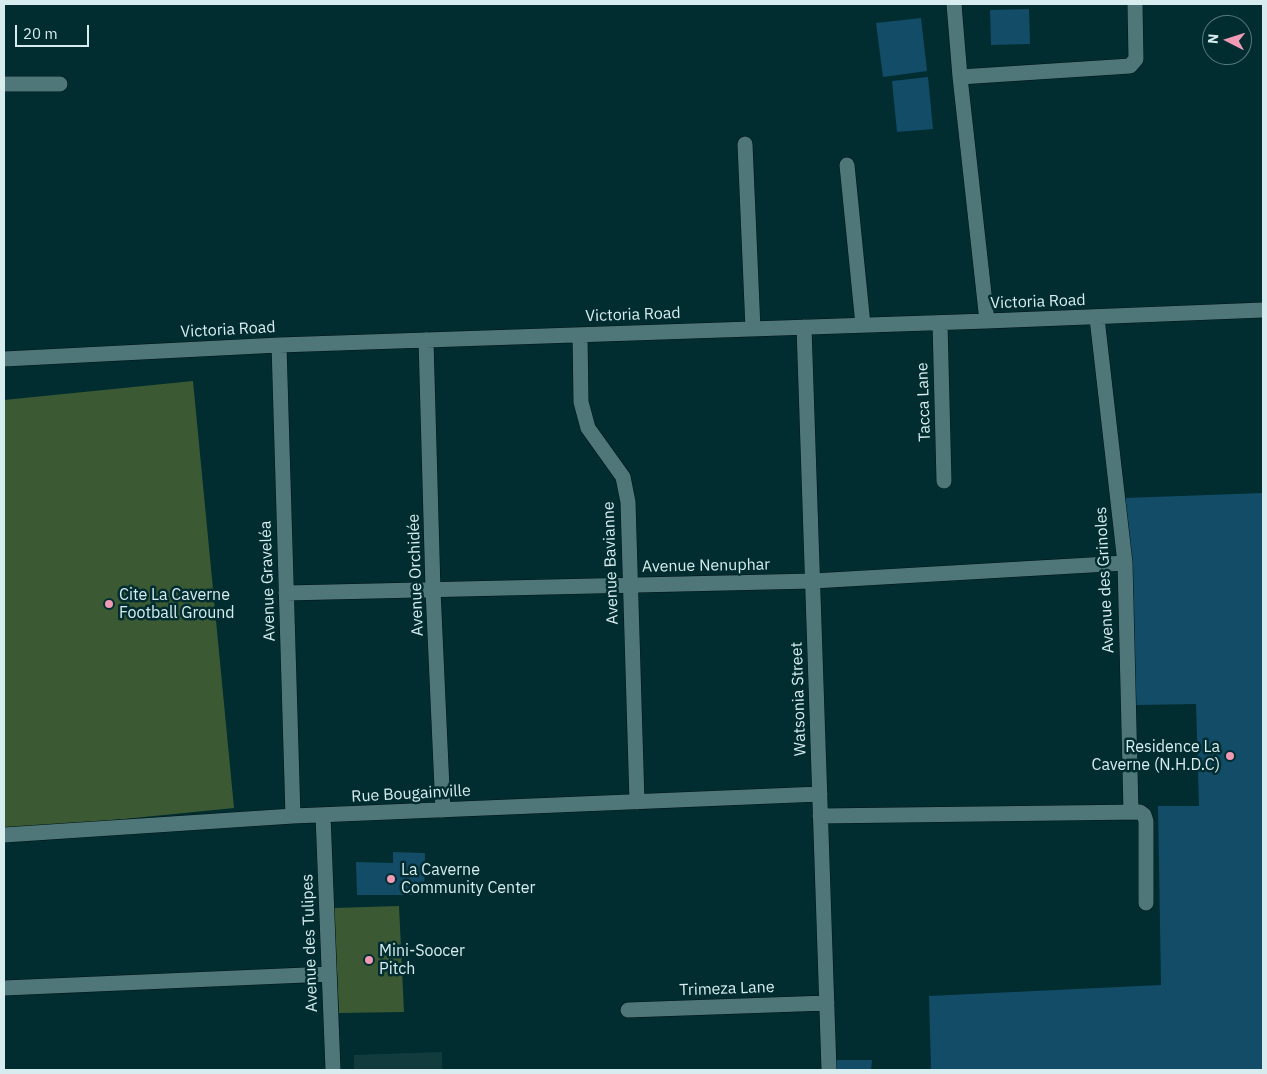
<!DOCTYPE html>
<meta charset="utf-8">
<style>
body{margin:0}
#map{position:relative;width:1267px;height:1074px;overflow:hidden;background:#012d31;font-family:"IBM Plex Sans",sans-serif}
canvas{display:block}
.frame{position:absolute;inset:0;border:5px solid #d7ecee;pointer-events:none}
.north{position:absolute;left:1202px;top:15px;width:50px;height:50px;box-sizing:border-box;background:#012d31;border:1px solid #57797d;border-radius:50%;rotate:275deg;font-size:14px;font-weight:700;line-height:20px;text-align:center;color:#d7ecee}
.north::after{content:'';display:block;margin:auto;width:18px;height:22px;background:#f09ab5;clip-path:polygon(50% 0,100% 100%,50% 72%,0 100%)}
.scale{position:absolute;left:15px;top:25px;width:74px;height:22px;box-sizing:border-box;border:2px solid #d7ecee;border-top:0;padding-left:6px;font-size:15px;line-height:18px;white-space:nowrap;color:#d7ecee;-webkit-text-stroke:4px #012d31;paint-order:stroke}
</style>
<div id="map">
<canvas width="1267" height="1074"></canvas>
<div class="frame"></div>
<div class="north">N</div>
<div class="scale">20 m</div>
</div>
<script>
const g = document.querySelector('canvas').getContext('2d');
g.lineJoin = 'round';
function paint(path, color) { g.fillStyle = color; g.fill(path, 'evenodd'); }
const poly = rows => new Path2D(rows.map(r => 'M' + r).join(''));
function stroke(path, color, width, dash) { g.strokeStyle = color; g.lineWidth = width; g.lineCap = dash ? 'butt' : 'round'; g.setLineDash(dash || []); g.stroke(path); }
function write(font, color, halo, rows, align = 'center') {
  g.font = font + ' "IBM Plex Sans",sans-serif'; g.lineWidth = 5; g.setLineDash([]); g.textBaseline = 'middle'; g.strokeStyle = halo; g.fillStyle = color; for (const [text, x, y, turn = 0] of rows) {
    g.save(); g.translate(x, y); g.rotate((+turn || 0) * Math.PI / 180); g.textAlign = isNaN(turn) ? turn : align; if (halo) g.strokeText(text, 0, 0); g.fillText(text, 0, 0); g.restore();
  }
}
const built = poly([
 [442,1052,442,1070,354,1070,354,1055]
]);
const green = poly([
 [193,381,234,808,4,831,4,400],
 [399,906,404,1012,339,1013,334,908]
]);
const building = poly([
 [1029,9,1030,44,991,45,990,10],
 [921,18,927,71,883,77,876,23],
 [928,77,933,129,897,132,892,81],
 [1263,493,1263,1070,931,1070,929,996,1161,985,1158,806,1199,806,1196,704,1136,705,1125,498],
 [393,852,425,853,424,895,357,895,356,862,393,863],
 [832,1060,872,1060,871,1070,833,1070]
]);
const street = poly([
 [954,4,960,77,987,321],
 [960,77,1130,66,1136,59,1135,4],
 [4,84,60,84],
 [745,144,753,329],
 [847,165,863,325],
 [1097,318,1125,563,1131,811],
 [940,323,944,481],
 [804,327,829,1070],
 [580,335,581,402,588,428,623,477,628,502,637,802],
 [426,340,433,590,443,810],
 [279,345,293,816],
 [4,359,279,345,987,321,1263,310],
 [286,593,813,581,1125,563],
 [323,815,333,1070],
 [820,816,1140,812,1144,815,1146,821,1146,903],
 [4,835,293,816,820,794],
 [4,988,329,974],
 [628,1010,827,1003]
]);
const markers = [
 [109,604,5,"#f09ab5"],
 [1230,756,5,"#f09ab5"],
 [391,879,5,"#f09ab5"],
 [369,960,5,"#f09ab5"]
];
const streetNames = [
 ["Victoria Road",1038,302,-2],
 ["Victoria Road",633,315,-2],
 ["Victoria Road",228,330,-3],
 ["Tacca Lane",924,402,-92],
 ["Avenue Bavianne",611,563,-92],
 ["Avenue Nenuphar",706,566,-1],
 ["Avenue Orchidée",416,575,-92],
 ["Avenue des Grinoles",1105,580,-93],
 ["Avenue Graveléa",268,581,-92],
 ["Watsonia Street",799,699,-92],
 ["Rue Bougainville",411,794,-3],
 ["Avenue des Tulipes",310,943,-92],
 ["Trimeza Lane",727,989,-2]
];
const poiNames = [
 ["Cite La Caverne",119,595],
 ["Football Ground",119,613],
 ["Residence La",1220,747,"right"],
 ["Caverne (N.H.D.C)",1220,765,"right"],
 ["La Caverne",401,870],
 ["Community Center",401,888],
 ["Mini-Soocer",379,951],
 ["Pitch",379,969]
];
paint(built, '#123b3e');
paint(green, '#3b5a33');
paint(building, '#124c67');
stroke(street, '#011315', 16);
stroke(street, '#4f777a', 15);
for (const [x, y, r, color] of markers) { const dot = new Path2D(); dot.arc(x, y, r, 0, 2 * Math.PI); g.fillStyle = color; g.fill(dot); stroke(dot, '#012d31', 2); }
write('16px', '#d7ecee', '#012d31', streetNames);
write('16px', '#d7ecee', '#012d31', poiNames, 'left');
</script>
